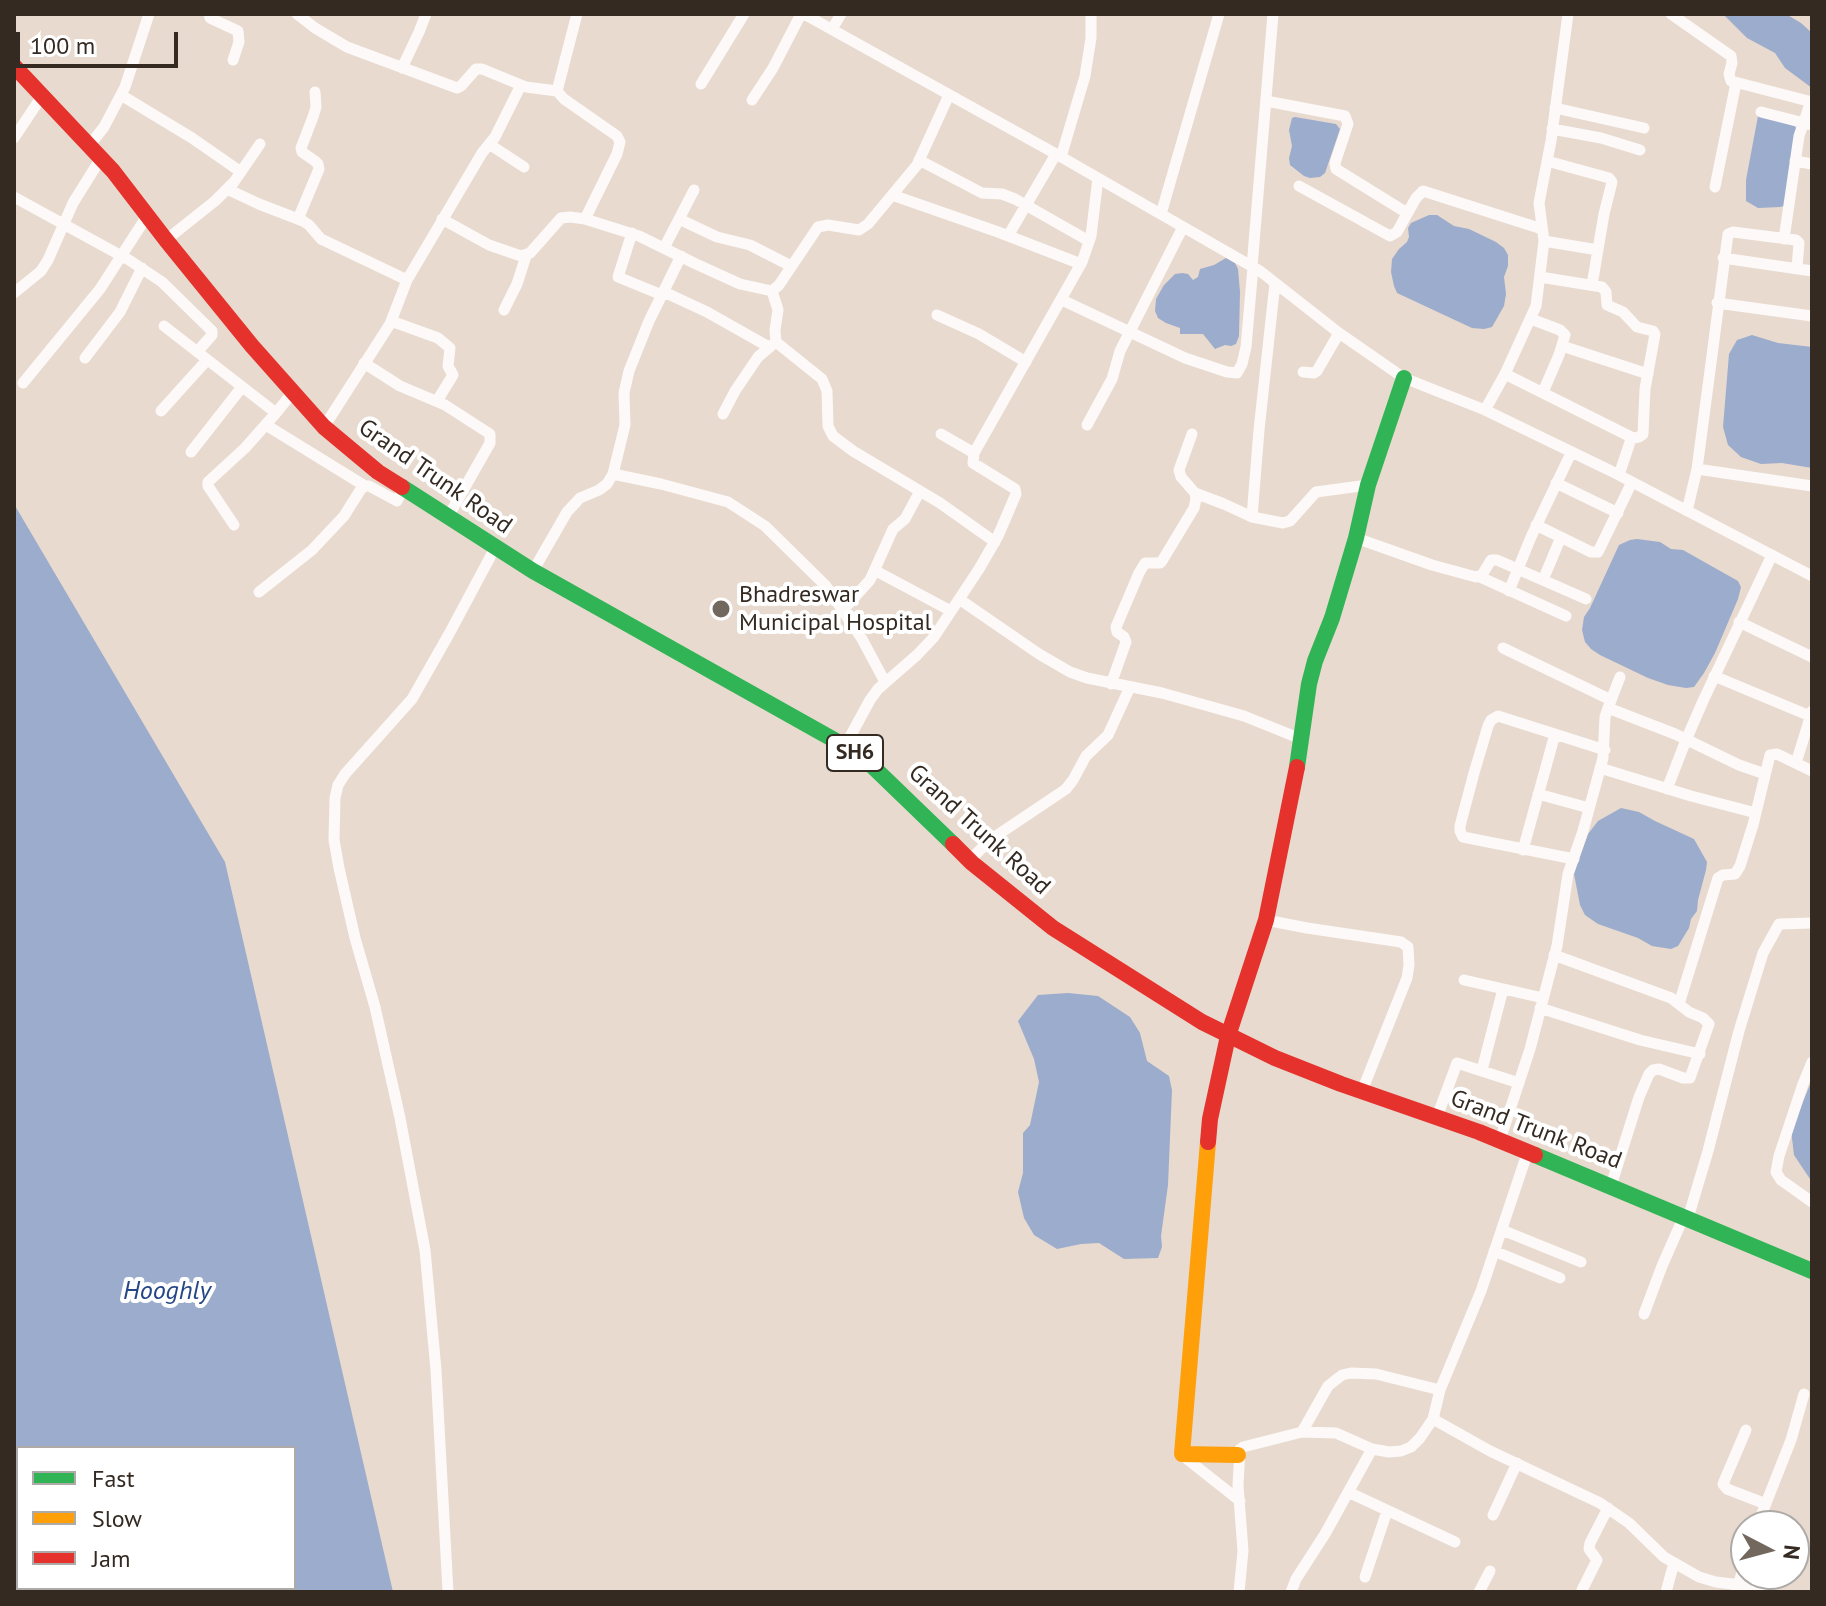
<!DOCTYPE html>
<style>
body{margin:0}
#map{position:relative;width:1826px;height:1606px;overflow:hidden;background:#e8dace;font-family:"PT Sans",sans-serif}
canvas{display:block}
.frame{position:absolute;inset:0;border:16px solid #342a22;pointer-events:none}
.legend{position:absolute;left:16px;top:1446px;width:280px;height:144px;box-sizing:border-box;background:#fff;border:2px solid #aeaaa7;margin:0;padding:10px 14px;list-style:none;font-size:24px;color:#342a22}
.legend li{display:flex;align-items:center;gap:16px;height:40px}
.legend b{width:40px;border:2px solid #aeaaa7}
.north{position:absolute;left:1730px;top:1510px;width:80px;height:80px;box-sizing:border-box;background:#fff;border:2px solid #aeaaa7;border-radius:50%;rotate:96deg;font-size:22px;font-weight:700;line-height:32px;text-align:center;color:#342a22}
.north::after{content:'';display:block;margin:auto;width:28px;height:36px;background:#73685e;clip-path:polygon(50% 0,100% 100%,50% 72%,0 100%)}
.scale{position:absolute;left:16px;top:32px;width:162px;height:36px;box-sizing:border-box;border:4px solid #342a22;border-top:0;padding-left:10px;font-size:24px;line-height:28px;white-space:nowrap;color:#342a22;-webkit-text-stroke:6px #fff;paint-order:stroke}
</style>
<div id="map">
<canvas width="1826" height="1606"></canvas>
<div class="frame"></div>
<ul class="legend">
<li><b style="height:10px;background:#30b455"></b>Fast</li>
<li><b style="height:10px;background:#ff9f0a"></b>Slow</li>
<li><b style="height:10px;background:#e5322d"></b>Jam</li>
</ul>
<div class="north">N</div>
<div class="scale">100 m</div>
</div>
<script>
const g = document.querySelector('canvas').getContext('2d');
g.lineJoin = 'round';
function paint(path, color) { g.fillStyle = color; g.fill(path, 'evenodd'); }
const poly = rows => new Path2D(rows.map(r => 'M' + r).join(''));
function stroke(path, color, width, dash) { g.strokeStyle = color; g.lineWidth = width; g.lineCap = dash ? 'butt' : 'round'; g.setLineDash(dash || []); g.stroke(path); }
function write(font, color, halo, rows, align = 'center') {
  g.font = font + ' "PT Sans",sans-serif'; g.lineWidth = 8; g.setLineDash([]); g.textBaseline = 'middle'; g.strokeStyle = halo; g.fillStyle = color; for (const [text, x, y, turn = 0] of rows) {
    g.save(); g.translate(x, y); g.rotate((+turn || 0) * Math.PI / 180); g.textAlign = isNaN(turn) ? turn : align; if (halo) g.strokeText(text, 0, 0); g.fillText(text, 0, 0); g.restore();
  }
}
const water = poly([
 [1723,14,1786,14,1801,23,1812,33,1812,88,1785,68,1775,53,1747,38],
 [1758,116,1793,124,1797,129,1784,206,1780,207,1758,208,1746,201,1746,180],
 [1295,117,1336,124,1340,129,1325,173,1320,177,1310,178,1304,176,1290,165,1289,158,1292,146,1289,130,1292,118],
 [1429,215,1437,215,1454,226,1469,229,1496,242,1504,248,1508,255,1508,266,1504,277,1506,294,1504,306,1492,327,1484,329,1472,328,1397,293,1394,286,1391,272,1392,259,1399,249,1407,242,1409,237,1408,228,1411,223],
 [1226,258,1235,263,1238,269,1240,292,1239,336,1236,344,1231,346,1225,345,1215,349,1203,334,1180,334,1180,328,1166,323,1158,318,1155,311,1156,299,1164,285,1175,274,1182,273,1188,274,1193,280,1198,277,1200,269,1214,265],
 [1752,335,1778,343,1812,347,1812,468,1782,463,1761,464,1741,457,1728,445,1723,427,1729,354,1737,340],
 [14,504,225,862,393,1592,14,1592],
 [18,1448,294,1448,294,1588,18,1588],
 [1637,539,1660,542,1671,549,1683,550,1738,581,1741,587,1738,599,1715,653,1704,673,1694,687,1686,688,1668,685,1648,678,1600,655,1591,649,1585,642,1582,630,1584,617,1590,608,1619,545,1630,540],
 [1621,808,1639,812,1655,821,1694,839,1707,862,1706,870,1698,900,1697,911,1691,919,1689,928,1678,946,1671,949,1652,946,1638,938,1598,924,1585,915,1580,905,1574,874,1588,834,1598,821],
 [1068,993,1098,996,1130,1017,1140,1033,1147,1061,1169,1076,1172,1090,1168,1185,1161,1236,1162,1247,1158,1258,1124,1259,1099,1243,1081,1244,1057,1249,1034,1235,1024,1218,1018,1192,1023,1173,1023,1133,1030,1125,1039,1082,1034,1059,1018,1021,1038,995],
 [1812,1080,1812,1182,1794,1155,1791,1130]
]);
const street = poly([
 [209,14,210,18,238,31,239,42,233,60],
 [297,14,315,28,347,47,457,88,461,86,476,69,482,69,526,87,557,91],
 [577,14,557,91,564,99,617,136,620,142,617,154,585,219],
 [804,14,1056,154,1260,271,1339,333,1404,378,1485,410,1611,471,1812,576],
 [1671,14,1731,56,1732,63,1729,74,1731,81,1812,102],
 [832,29,841,14],
 [402,68,419,32,426,14],
 [701,84,744,14],
 [121,95,192,138,241,172],
 [752,100,773,68,801,14],
 [1266,101,1345,116,1348,124,1335,163,1336,169,1407,213],
 [1555,108,1644,128],
 [1761,112,1812,125],
 [1552,129,1601,138,1640,150],
 [14,138,42,96],
 [489,144,524,167],
 [89,146,104,127,125,87,149,14],
 [1061,157,1085,76,1091,38,1091,14],
 [919,160,982,193,1002,194,1015,199,1089,241],
 [1547,161,1609,178,1612,182,1604,214,1592,285],
 [1795,161,1812,164],
 [1299,186,1390,236,1397,232,1416,198,1423,191,1542,229],
 [1715,187,1736,83],
 [227,189,259,204,303,221,309,225,321,239,407,280],
 [892,195,998,232,1081,264],
 [14,197,129,260,162,282,212,331,212,335,197,352],
 [1161,214,1219,14],
 [298,219,319,169,318,164,315,161,302,152,301,148,313,117,316,107,315,92],
 [442,219,489,245,521,256,530,253,561,218,570,217,585,219,639,236,696,264,740,284,772,291,779,285,818,227,828,225,859,230,868,224,917,165,949,95],
 [679,219,717,237,750,245,791,266],
 [632,233,618,277,662,295],
 [1008,236,1056,154],
 [1784,239,1799,136,1811,101],
 [166,240,215,201,234,182,260,144],
 [1544,241,1598,250],
 [664,248,694,190],
 [1723,258,1812,271],
 [1252,267,1273,14],
 [1540,277,1602,287,1606,292,1607,305,1623,312,1637,327,1653,331,1655,334,1645,389,1643,434,1639,437,1631,439,1619,475],
 [772,291,778,310,775,330,776,342,822,379,827,391,828,426,833,436,853,451,940,503,995,542],
 [664,292,707,312,769,347],
 [14,293,41,271,48,260,73,203,101,158],
 [1062,300,1185,358,1227,372,1237,373,1242,364,1246,347,1253,267],
 [1717,303,1812,316],
 [504,310,517,284,526,256],
 [937,315,979,334,1026,362],
 [1531,319,1560,330,1565,335,1559,355,1543,392],
 [391,321,438,338,450,348,448,366,453,375,437,401],
 [164,326,276,413],
 [1562,346,1648,374],
 [85,358,120,312,142,268],
 [364,363,400,386,445,405,490,434,490,443,448,517],
 [1303,372,1314,373,1317,371,1339,333],
 [1505,374,1633,438],
 [23,383,100,289,147,216],
 [1485,410,1505,374,1536,306,1544,241,1539,203,1551,141,1568,14],
 [161,411,207,360],
 [723,414,735,391,758,357,772,345],
 [266,425,365,486],
 [1087,425,1112,379,1120,351,1183,227],
 [324,427,390,324,407,280,482,153,495,137,521,85],
 [941,434,974,453],
 [191,452,242,387],
 [1697,469,1812,486],
 [613,474,661,484,728,502,765,526,826,586,862,639,885,682],
 [1556,483,1618,513],
 [1195,493,1224,504,1252,517,1283,523,1290,521,1316,492,1368,485],
 [1687,511,1697,469,1728,234,1733,232,1796,240,1799,243,1797,268],
 [1252,517,1259,430,1275,283],
 [234,525,208,486,208,482,245,448,276,413,293,392],
 [1536,525,1591,552,1598,552,1632,482],
 [1356,538,1432,565,1476,577,1482,575,1491,560,1497,560,1586,599],
 [533,571,567,512,580,498,599,490,607,484,613,474,625,425,624,393,629,371,649,321,681,256],
 [876,571,951,611],
 [1480,577,1566,616],
 [1543,580,1561,537],
 [1509,591,1531,537,1571,453],
 [259,592,312,550,344,516,361,489,365,486,369,486,397,501,403,489],
 [959,599,1039,654,1070,672,1087,678,1162,693,1244,716,1301,739],
 [843,610,870,580,893,529,905,519,920,491],
 [1739,622,1812,657],
 [1503,648,1611,700],
 [1714,676,1810,716],
 [1111,684,1126,642,1124,637,1117,632,1116,627,1139,573,1145,563,1160,563,1162,561,1194,508,1196,499,1195,493,1181,477,1179,470,1192,434],
 [1608,708,1675,734,1739,765,1765,774],
 [845,746,870,700,878,689,917,655,934,637,979,569,998,536,1016,494,1015,489,973,463,974,453,1082,262,1091,236,1098,178],
 [1796,763,1812,711],
 [1600,768,1691,796,1756,813],
 [1667,789,1686,740,1703,701,1772,555],
 [1538,794,1589,808],
 [1523,850,1555,734],
 [1574,859,1463,837,1460,831,1460,826,1474,773,1488,726,1491,720,1498,716,1605,750],
 [969,861,990,840,1066,789,1073,780,1086,756,1108,735,1130,687],
 [1266,920,1307,928,1401,942,1408,947,1409,965,1407,978,1362,1091],
 [1554,955,1671,998,1689,1012,1703,1018,1709,1024,1690,1078,1683,1078,1659,1069,1653,1070,1649,1074,1639,1097,1611,1186],
 [1464,980,1543,998],
 [1679,1004,1718,878,1723,875,1735,874,1740,866,1753,825,1770,755,1777,754,1812,771],
 [1540,1008,1640,1040,1700,1054],
 [1812,1062,1803,1084,1779,1156,1776,1172,1781,1180,1812,1202],
 [1482,1070,1503,989],
 [1437,1117,1457,1063,1519,1083],
 [1500,1140,1530,1049,1557,946,1568,874,1583,831,1603,758,1605,717,1608,708,1620,677],
 [1688,1218,1708,1151,1739,1031,1763,953,1779,924,1812,923],
 [1502,1230,1581,1262],
 [1494,1251,1560,1278],
 [1644,1314,1662,1266,1684,1216],
 [1433,1419,1490,1451,1600,1503,1629,1523,1664,1557,1699,1577,1716,1582,1749,1586,1764,1592],
 [1746,1430,1723,1484,1727,1489,1766,1504],
 [1302,1432,1328,1386,1342,1375,1351,1373,1376,1374,1440,1390],
 [1182,1455,1240,1501],
 [1348,1492,1455,1542],
 [1493,1515,1517,1463],
 [1757,1526,1791,1440,1804,1394],
 [1365,1577,1387,1511],
 [1582,1590,1597,1560,1589,1549,1590,1543,1608,1508],
 [448,1592,436,1370,425,1250,400,1118,375,1007,355,938,339,868,334,840,335,798,338,785,345,774,412,699,449,634,495,548],
 [1239,1592,1243,1551,1238,1485,1240,1449,1243,1447,1302,1432,1336,1433,1372,1449,1389,1452,1401,1451,1411,1447,1420,1438,1433,1419,1440,1390,1481,1291,1528,1151],
 [1291,1592,1296,1579,1325,1534,1372,1449],
 [1479,1592,1490,1571],
 [1666,1592,1674,1563],
 [1736,1592,1746,1559]
]);
const fast = poly([
 [402,487,533,571,845,746,867,761,953,844],
 [1297,767,1309,684,1315,661,1332,618,1356,538,1368,485,1404,378],
 [1535,1155,1812,1271]
]);
const slow = poly([
 [1208,1142,1182,1454,1238,1455]
]);
const jam = poly([
 [14,66,113,171,166,240,252,346,324,427,378,472,402,487],
 [953,844,972,863,1053,928,1202,1022,1275,1058,1341,1084,1479,1132,1535,1155],
 [1208,1142,1210,1119,1228,1036,1266,920,1297,767]
]);
const markers = [
 [721,609,10,"#73685e"]
];
const shields = [
 [855,753,56]
];
const shieldNames = [
 ["SH6",855,753]
];
const streetNames = [
 ["Grand Trunk Road",435,477,35],
 ["Grand Trunk Road",979,830,42],
 ["Grand Trunk Road",1536,1130,21]
];
const poiNames = [
 ["Bhadreswar",739,595],
 ["Municipal Hospital",739,623]
];
const waterNames = [
 ["Hooghly",167,1292]
];
paint(water, '#9caccc');
stroke(street, '#fcf9f8', 11);
stroke(fast, '#30b455', 16);
stroke(slow, '#ff9f0a', 16);
stroke(jam, '#e5322d', 16);
for (const [x, y, r, color] of markers) { const dot = new Path2D(); dot.arc(x, y, r, 0, 2 * Math.PI); g.fillStyle = color; g.fill(dot); stroke(dot, '#fff', 3); }
for (const [x, y, w] of shields) { const box = new Path2D(); box.roundRect(x - w / 2, y - 18, w, 36, 6); g.fillStyle = '#fff'; g.fill(box); stroke(box, '#342a22', 2); }
write('bold 22px', '#342a22', null, shieldNames);
write('24px', '#342a22', '#fff', streetNames);
write('24px', '#342a22', '#fff', poiNames, 'left');
write('italic 26px', '#254684', '#fff', waterNames);
</script>
